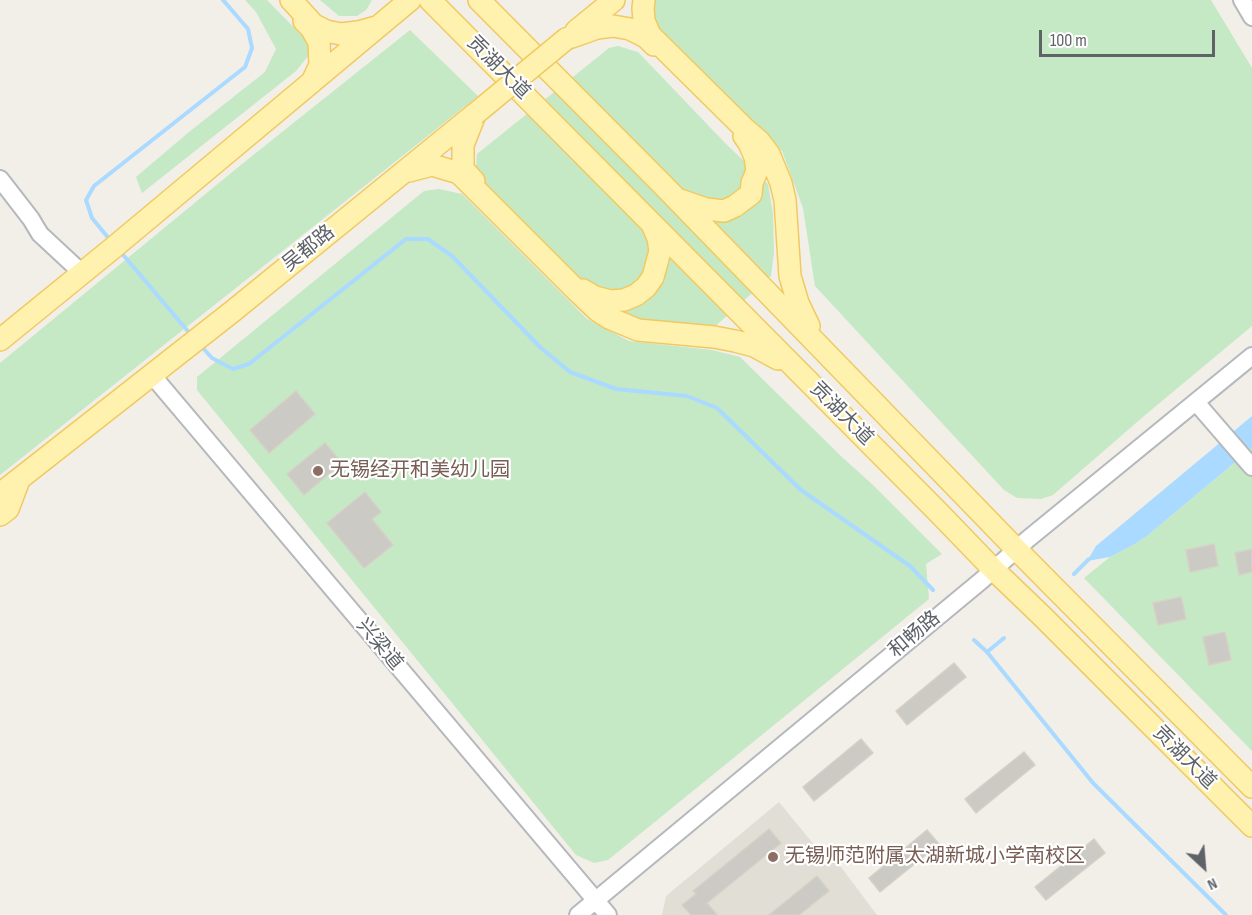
<!DOCTYPE html>
<meta charset="utf-8">
<style>
body{margin:0}
#map{position:relative;width:1252px;height:915px;overflow:hidden;background:#f1efe8;font-family:"Sofia Sans Condensed",sans-serif}
canvas{display:block}
.north{position:absolute;left:1174px;top:837px;width:60px;height:60px;-webkit-text-stroke:4px #fff;paint-order:stroke;rotate:154deg;font-size:16px;font-weight:700;line-height:24px;text-align:center;color:#5f6368}
.north::after{content:'';display:block;margin:auto;width:21px;height:27px;background:#5f6368;clip-path:polygon(50% 0,100% 100%,50% 72%,0 100%)}
.scale{position:absolute;left:1039px;top:30px;width:176px;height:27px;box-sizing:border-box;border:3px solid #5f6368;border-top:0;padding-left:8px;font-size:18px;line-height:21px;white-space:nowrap;color:#5f6368;-webkit-text-stroke:4px #fff;paint-order:stroke}
</style>
<div id="map">
<canvas width="1252" height="915"></canvas>
<div class="north">N</div>
<div class="scale">100 m</div>
</div>
<script>
const g = document.querySelector('canvas').getContext('2d');
g.lineJoin = 'round';
function paint(path, color) { g.fillStyle = color; g.fill(path, 'evenodd'); }
const poly = rows => new Path2D(rows.map(r => 'M' + r).join(''));
function stroke(path, color, width, dash) { g.strokeStyle = color; g.lineWidth = width; g.lineCap = dash ? 'butt' : 'round'; g.setLineDash(dash || []); g.stroke(path); }
function write(font, color, halo, rows, align = 'center') {
  g.font = font + ' "Sofia Sans Condensed","Noto Sans SC",sans-serif'; g.lineWidth = 4.5; g.setLineDash([]); g.textBaseline = 'middle'; g.strokeStyle = halo; g.fillStyle = color; for (const [text, x, y, turn = 0] of rows) {
    g.save(); g.translate(x, y); g.rotate((+turn || 0) * Math.PI / 180); g.textAlign = isNaN(turn) ? turn : align; if (halo) g.strokeText(text, 0, 0); g.fillText(text, 0, 0); g.restore();
  }
}
const education = poly([
 [779,802,820,852,826,847,877,915,662,915,666,896]
]);
const green = poly([
 [245,0,267,0,310,44,308,56,296,71,142,193,136,177,189,132,265,72,276,49,256,12],
 [320,0,372,0,366,10,357,16,339,16],
 [654,0,1211,0,1252,68,1252,326,1144,416,1053,495,1041,499,1017,498,1004,490,815,286,803,208,782,151,652,25],
 [410,30,478,96,0,475,0,363,242,164],
 [618,46,638,52,726,144,768,184,773,214,774,252,771,276,711,330,643,324,612,312,480,180,476,166,477,154,609,48],
 [439,189,462,194,587,319,629,341,712,350,740,357,843,458,873,485,942,554,926,564,929,599,608,860,594,863,576,855,197,390,197,377,424,191],
 [1252,448,1252,751,1084,578,1110,557,1135,544,1147,536]
]);
const water = poly([
 [1252,416,1252,448,1147,536,1135,544,1110,557,1087,561,1096,546]
]);
const stream = poly([
 [110,240,92,218,86,200,94,186,245,67,252,48,248,29,223,0],
 [119,250,192,336],
 [201,346,212,358,233,369,249,364,406,239,428,239,452,256,540,347,570,372,616,389,687,396,717,408,801,490,910,566,933,590],
 [1074,574,1089,559],
 [974,640,987,652,1093,783,1226,915],
 [987,652,1004,638]
]);
const building = poly([
 [296,391,315,414,269,453,250,430,296,391],
 [325,443,342,463,304,495,287,474,325,443],
 [365,492,381,512,372,519,393,545,364,568,327,523,365,492],
 [1214,544,1218,566,1190,572,1186,550,1214,544],
 [1252,549,1252,572,1239,575,1235,553,1252,549],
 [1181,597,1186,619,1158,625,1153,603,1181,597],
 [1225,632,1231,660,1209,665,1203,637,1225,632],
 [954,663,966,677,907,725,896,711,954,663],
 [861,739,873,753,814,801,803,787,861,739],
 [1024,752,1035,765,976,813,965,799,1024,752],
 [769,829,781,843,707,903,717,915,691,915,682,905,696,894,693,891,769,829],
 [927,830,939,844,880,892,869,878,927,830],
 [1094,839,1105,853,1046,900,1035,887,1094,839],
 [817,876,829,891,799,915,769,915,817,876]
]);
const minor = poly([
 [1242,0,1252,17],
 [0,179,31,219,40,234,82,273],
 [152,375,608,915],
 [1201,408,1252,467],
 [578,915,982,580,1028,539,1252,356]
]);
const major = poly([
 [291,0,314,25,326,31,341,34,358,32,376,27],
 [430,0,939,513,993,569,1042,616,1252,826],
 [479,0,663,185,1016,549,1252,787],
 [644,0,643,8,644,21,650,35,744,128,759,141,769,154,781,183,785,200,790,276,798,303,809,326],
 [304,21,311,28,319,42,320,65,312,82],
 [576,31,614,0],
 [566,39,597,28,613,26,630,29,646,37,654,45],
 [474,117,463,145,463,169,474,181],
 [409,171,432,165,459,173,577,291,598,311,609,318,638,330,714,337,735,341,754,346,778,359],
 [680,200,706,209,724,211,735,206,751,194,752,183,757,171,755,157,749,143,744,136],
 [583,290,595,297,610,301,624,300,636,295,646,287,653,277,660,251,658,238,652,224],
 [0,340,113,248,410,0],
 [0,494,233,311,475,114],
 [0,515,8,509,19,480]
]);
const majorBridge = poly([
 [475,114,566,39]
]);
const markers = [
 [318,471,6,"#8d6e63"],
 [773,857,6,"#8d6e63"]
];
const streetNames = [
 ["贡湖大道",498,68,45],
 ["吴都路",309,249,-39],
 ["贡湖大道",841,414,45],
 ["和畅路",915,635,-40],
 ["兴梁道",379,645,50],
 ["贡湖大道",1184,758,45]
];
const educationNames = [
 ["无锡经开和美幼儿园",330,471],
 ["无锡师范附属太湖新城小学南校区",785,857]
];
paint(education, '#e1ded6');
paint(green, '#c5e8c5');
paint(water, '#aadaff');
stroke(stream, '#aadaff', 4);
paint(building, '#cccac5');
stroke(building, '#d6d1c6', 1.5);
stroke(minor, '#b5b8bc', 20);
stroke(major, '#f2c960', 24);
stroke(minor, '#fff', 16);
stroke(major, '#fff2af', 21);
stroke(majorBridge, '#f2c960', 24, []);
stroke(majorBridge, '#fff2af', 21);
for (const [x, y, r, color] of markers) { const dot = new Path2D(); dot.arc(x, y, r, 0, 2 * Math.PI); g.fillStyle = color; g.fill(dot); stroke(dot, '#fff', 2); }
write('20px', '#5f6368', '#fff', streetNames);
write('20px', '#785e54', '#fff', educationNames, 'left');
</script>
